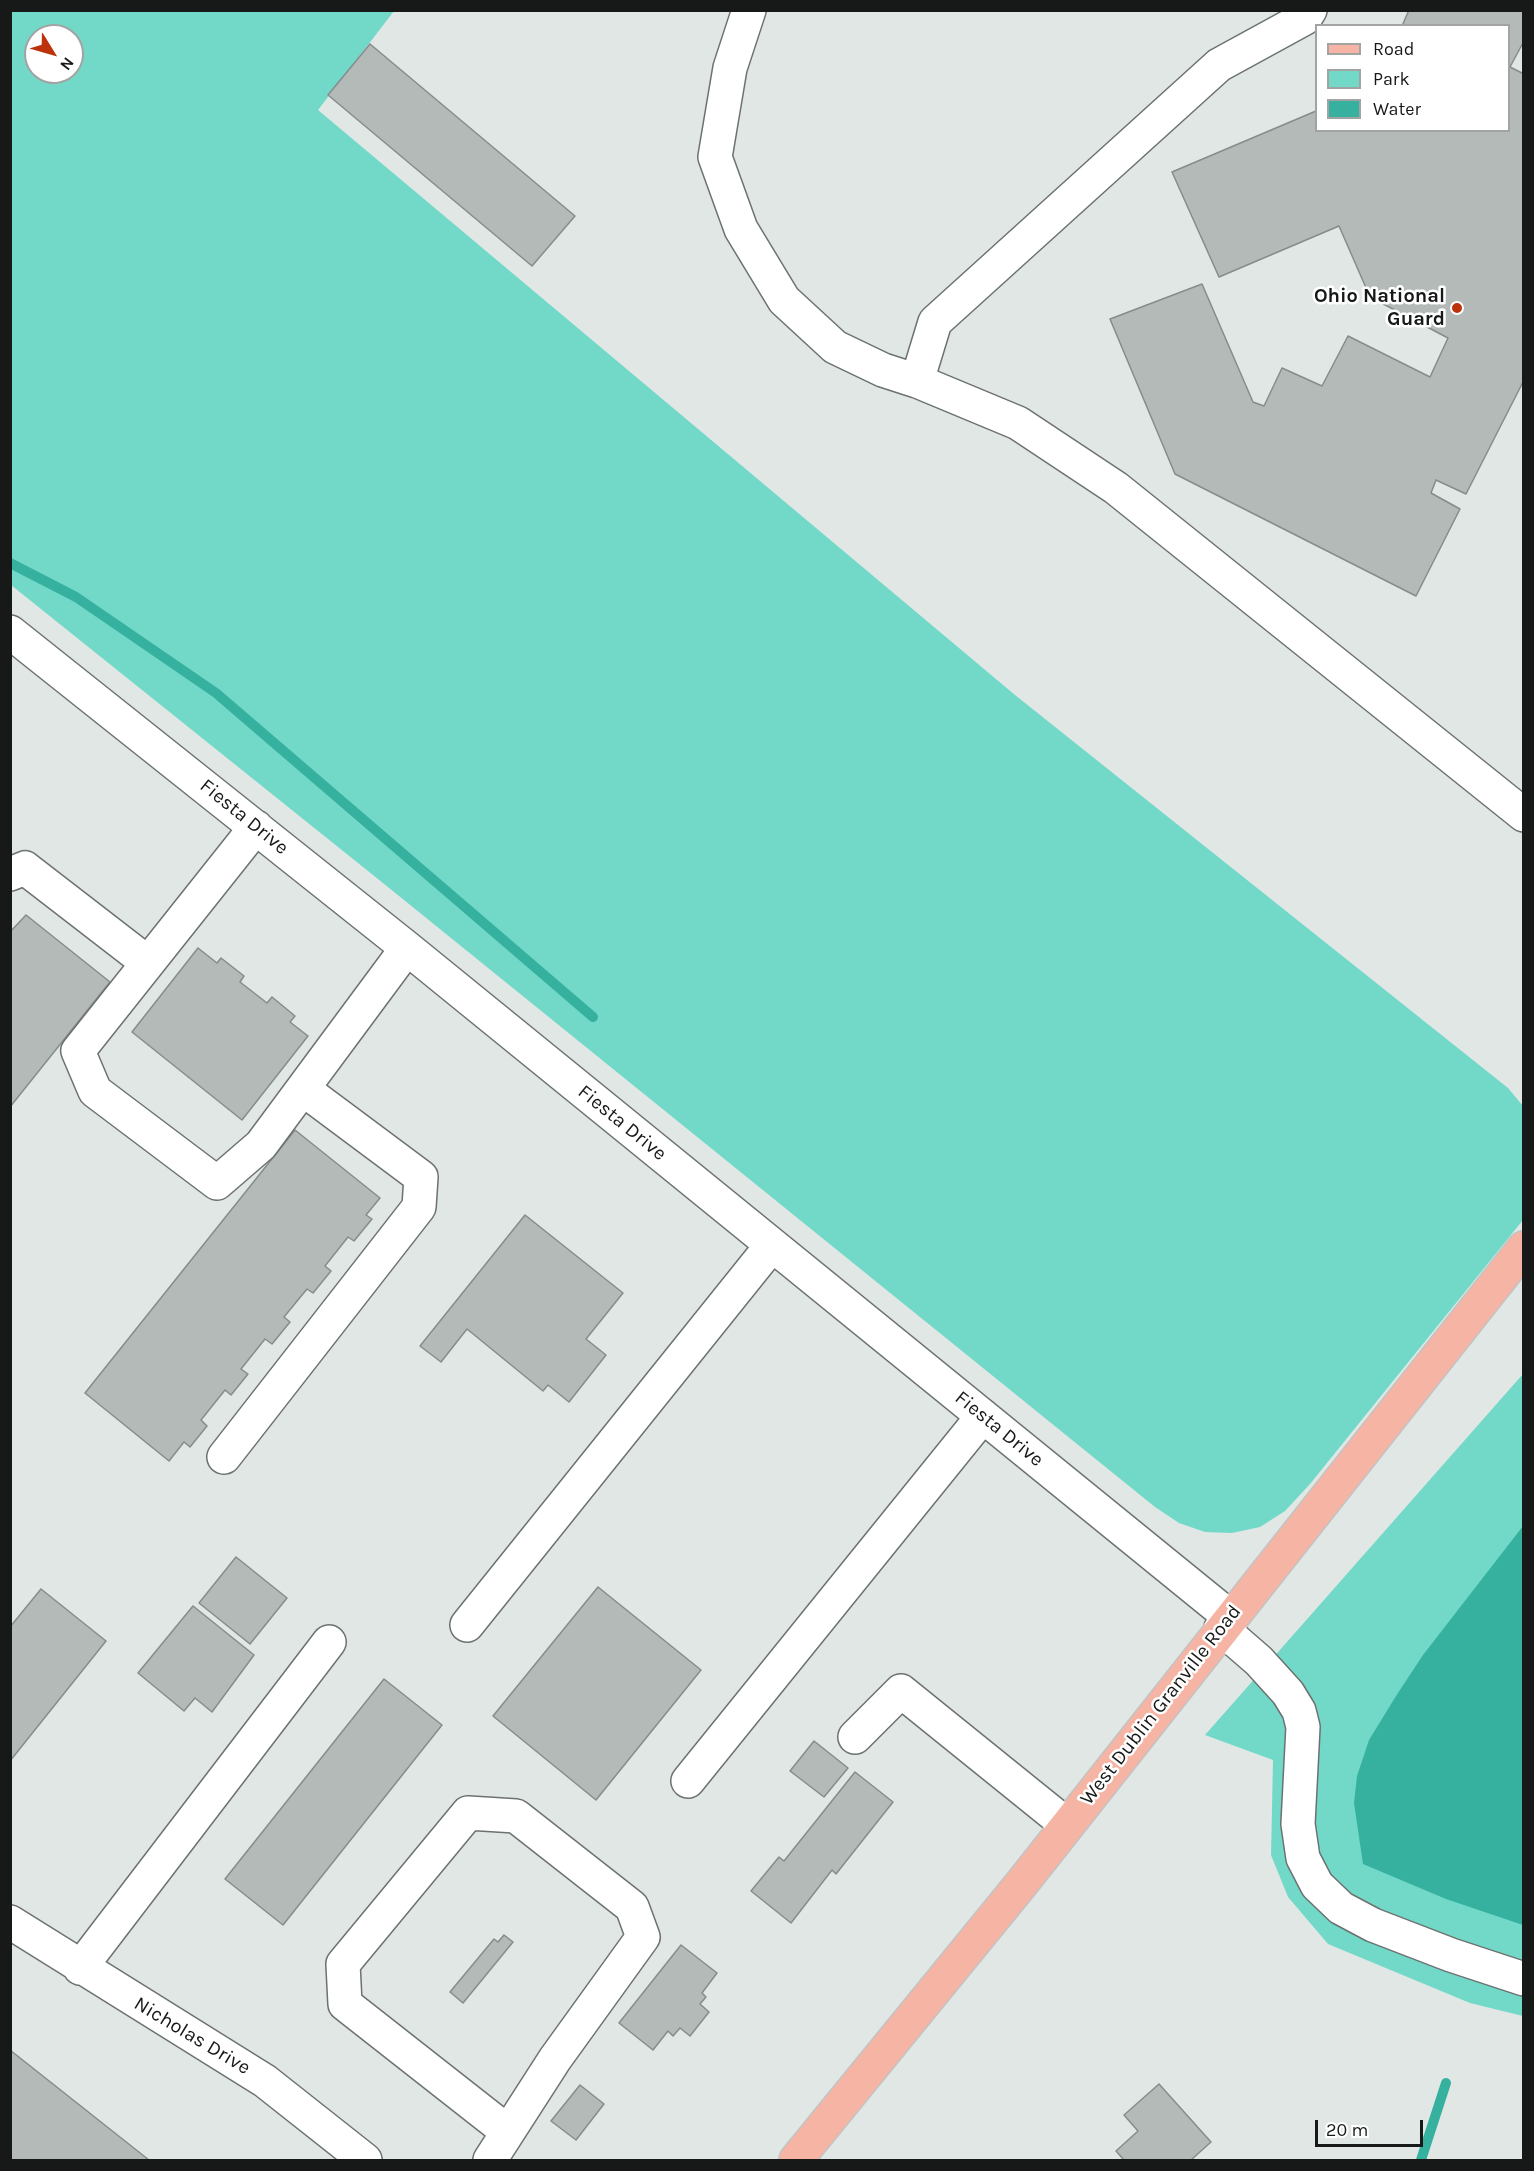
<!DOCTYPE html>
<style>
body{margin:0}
#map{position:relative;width:1534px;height:2171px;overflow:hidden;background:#e0e7e5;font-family:Karla,sans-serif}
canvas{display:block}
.frame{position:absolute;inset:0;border:12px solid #171919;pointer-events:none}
.legend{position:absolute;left:1315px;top:24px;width:195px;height:108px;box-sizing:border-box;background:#fff;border:2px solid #a2a3a3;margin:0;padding:8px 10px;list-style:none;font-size:18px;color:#171919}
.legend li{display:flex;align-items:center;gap:12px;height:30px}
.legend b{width:30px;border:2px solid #a2a3a3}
.north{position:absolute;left:24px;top:24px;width:60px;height:60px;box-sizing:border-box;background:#fff;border:2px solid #a2a3a3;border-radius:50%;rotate:127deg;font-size:16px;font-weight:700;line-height:24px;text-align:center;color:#171919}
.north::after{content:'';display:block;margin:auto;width:21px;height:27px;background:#bc330b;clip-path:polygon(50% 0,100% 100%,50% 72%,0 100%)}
.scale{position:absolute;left:1315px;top:2120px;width:108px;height:27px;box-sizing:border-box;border:3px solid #171919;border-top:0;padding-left:8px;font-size:18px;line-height:21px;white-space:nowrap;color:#171919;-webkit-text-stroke:4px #fff;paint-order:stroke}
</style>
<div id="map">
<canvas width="1534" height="2171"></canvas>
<div class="frame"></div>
<ul class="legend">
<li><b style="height:8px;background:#f5b4a4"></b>Road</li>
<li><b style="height:16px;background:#72d9c8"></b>Park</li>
<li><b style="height:16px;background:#36b1a0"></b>Water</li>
</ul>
<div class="north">N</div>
<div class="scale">20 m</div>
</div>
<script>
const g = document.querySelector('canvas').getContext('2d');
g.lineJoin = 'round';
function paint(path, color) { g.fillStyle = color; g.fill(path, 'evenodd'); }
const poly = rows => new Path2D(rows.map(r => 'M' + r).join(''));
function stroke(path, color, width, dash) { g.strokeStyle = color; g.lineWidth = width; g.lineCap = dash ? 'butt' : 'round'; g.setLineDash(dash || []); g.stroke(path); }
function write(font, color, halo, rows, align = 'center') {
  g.font = font + ' Karla,sans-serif'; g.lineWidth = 5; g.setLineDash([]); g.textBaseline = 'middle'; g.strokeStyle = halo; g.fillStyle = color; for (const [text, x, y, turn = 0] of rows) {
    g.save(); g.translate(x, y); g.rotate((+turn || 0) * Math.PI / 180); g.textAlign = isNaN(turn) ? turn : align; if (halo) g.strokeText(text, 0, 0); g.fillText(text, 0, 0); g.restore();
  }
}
const green = poly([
 [10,11,394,11,318,110,1015,695,1508,1088,1523,1106,1523,1220,1310,1484,1285,1511,1260,1527,1232,1533,1205,1532,1179,1523,1155,1507,378,879,11,585],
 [36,36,72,36,72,72,36,72],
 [1523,1374,1523,2016,1470,2003,1328,1944,1288,1897,1271,1855,1273,1760,1205,1735]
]);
const water = poly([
 [1523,1526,1523,1925,1446,1899,1363,1864,1354,1803,1357,1776,1369,1740,1396,1696,1423,1655]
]);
const stream = poly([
 [10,563,76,597,216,693,593,1017],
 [1421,2160,1446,2083]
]);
const building = poly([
 [1409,10,1524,10,1524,41,1510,67,1524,74,1524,380,1466,494,1436,480,1431,493,1460,509,1416,596,1175,474,1110,319,1202,284,1253,402,1264,406,1282,368,1322,386,1348,336,1430,377,1448,338,1370,297,1339,226,1219,277,1172,172,1316,111,1316,130,1508,130,1508,26,1402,26,1409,10],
 [370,44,575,216,532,266,328,95,370,44],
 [26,915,110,982,10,1107,10,932,26,915],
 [198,948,217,963,221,958,244,976,240,982,267,1003,272,997,295,1016,290,1022,308,1036,242,1120,132,1032,198,948],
 [295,1130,380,1198,366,1215,372,1219,354,1241,348,1237,325,1266,331,1271,313,1293,307,1289,284,1317,290,1322,272,1344,265,1339,241,1369,248,1374,231,1395,225,1390,201,1420,207,1426,190,1447,184,1442,169,1461,85,1393,295,1130],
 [525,1215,623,1293,586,1339,606,1355,569,1402,548,1385,543,1391,467,1329,441,1362,420,1346,525,1215],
 [236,1557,287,1598,250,1644,199,1603,236,1557],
 [598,1587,701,1670,596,1800,493,1716,598,1587],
 [41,1589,106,1641,10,1761,10,1627,41,1589],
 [193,1606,254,1655,212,1712,195,1698,184,1711,138,1673,193,1606],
 [384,1679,442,1725,283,1925,225,1879,384,1679],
 [814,1741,848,1768,824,1797,790,1771,814,1741],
 [855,1772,893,1802,836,1874,832,1870,791,1923,751,1891,779,1857,784,1861,855,1772],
 [504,1935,513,1942,463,2003,450,1992,494,1939,498,1942,504,1935],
 [681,1945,717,1973,702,1993,706,1997,700,2004,709,2012,690,2036,680,2028,673,2036,668,2031,653,2050,619,2023,681,1945],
 [10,2050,149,2160,10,2160,10,2050],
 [1159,2084,1211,2142,1191,2160,1124,2160,1116,2151,1138,2131,1124,2115,1159,2084],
 [580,2085,604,2104,576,2140,551,2121,580,2085]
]);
const minor = poly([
 [749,10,730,68,715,157,741,229,784,300,835,347,883,370,917,381,1018,423,1116,488,1524,815],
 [917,381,935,322,1219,65,1305,18,1310,10],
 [10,632,407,948,1230,1617],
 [256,827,78,1051,95,1091,217,1183,261,1145,407,948],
 [10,874,25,868,148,963],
 [224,1457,419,1207,421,1177,303,1089],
 [467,1625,772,1245],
 [1221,1628,1259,1661,1288,1693,1299,1711,1303,1727,1298,1824,1303,1858,1317,1885,1341,1908,1373,1925,1451,1955,1524,1979],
 [855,1737,901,1691,1067,1825],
 [688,1781,983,1416],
 [10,1922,265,2081,365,2160],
 [80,1968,329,1642],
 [490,2160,555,2059,643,1937,632,1907,516,1816,468,1813,343,1964,345,2004,508,2132]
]);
const major = poly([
 [796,2160,1022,1883,1524,1248]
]);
const markers = [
 [1457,308,6,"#bc330b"]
];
const poiNames = [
 ["Ohio National",1445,296],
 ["Guard",1445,319]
];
const streetNames = [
 ["Fiesta Drive",244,817,39],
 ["Fiesta Drive",622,1123,39],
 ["Fiesta Drive",999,1429,39],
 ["West Dublin Granville Road",1161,1705,-52],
 ["Nicholas Drive",192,2036,31]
];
paint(green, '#72d9c8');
paint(water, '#36b1a0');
stroke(stream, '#36b1a0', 10);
paint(building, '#b4bab8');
stroke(building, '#868c8b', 1.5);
stroke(minor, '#6c7271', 36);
stroke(major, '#c3c3c3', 36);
stroke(minor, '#fff', 33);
stroke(major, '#f5b4a4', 33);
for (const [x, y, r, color] of markers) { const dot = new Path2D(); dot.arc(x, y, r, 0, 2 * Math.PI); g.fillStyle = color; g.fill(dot); stroke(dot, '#fff', 2); }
write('bold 20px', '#171919', '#fff', poiNames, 'right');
write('20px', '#171919', '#fff', streetNames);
</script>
